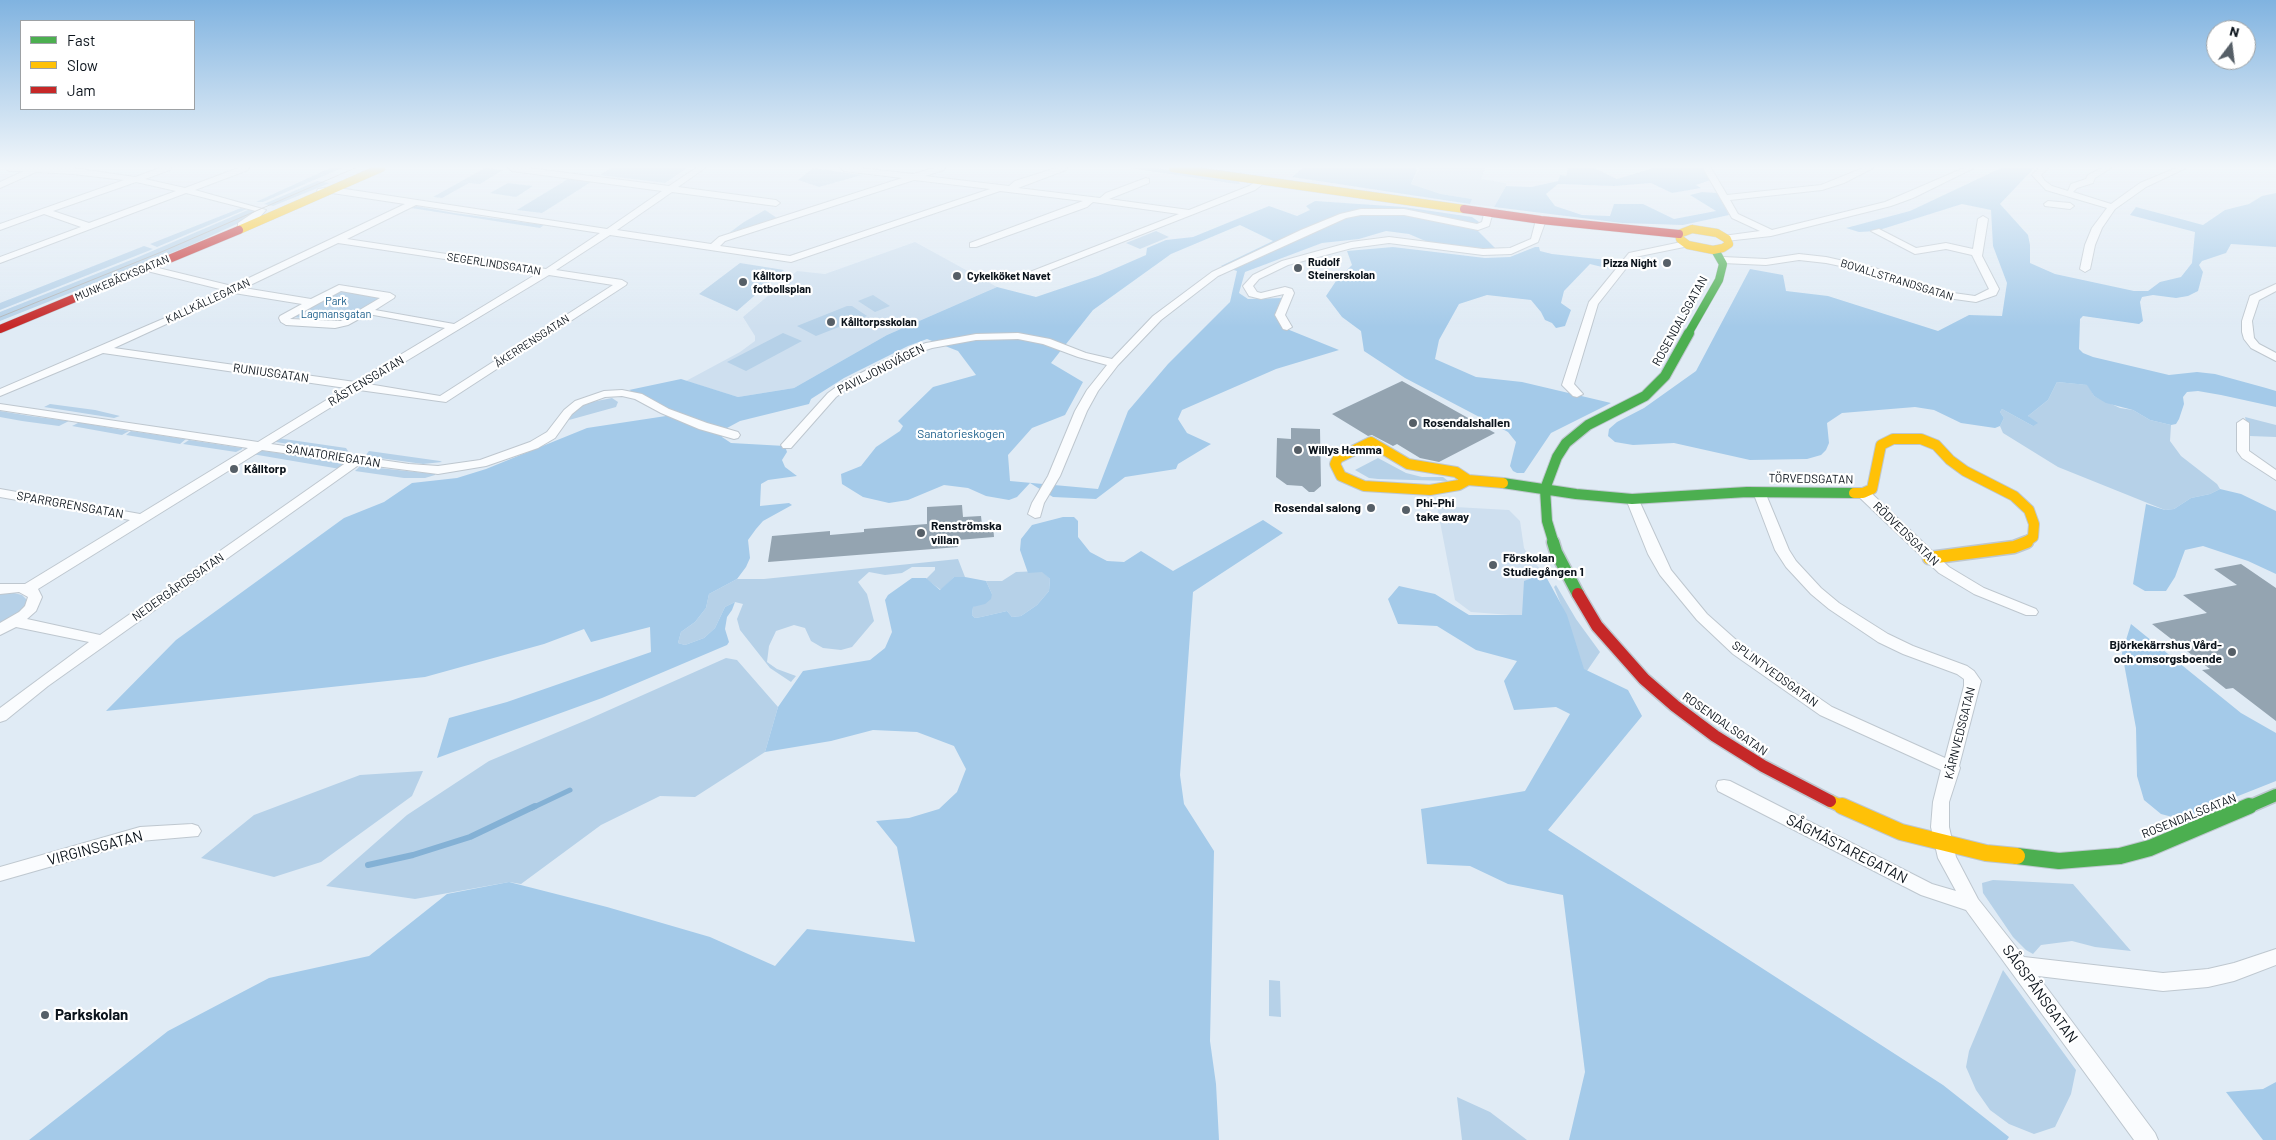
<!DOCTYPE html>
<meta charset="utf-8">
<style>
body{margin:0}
#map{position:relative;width:2276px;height:1140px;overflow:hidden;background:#e0ebf5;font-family:Barlow,sans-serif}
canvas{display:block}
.legend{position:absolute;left:20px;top:20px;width:175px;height:90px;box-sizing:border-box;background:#fff;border:1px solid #9da1a4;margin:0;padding:6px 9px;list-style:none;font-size:15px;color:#0b131b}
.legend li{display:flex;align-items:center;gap:10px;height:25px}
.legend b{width:25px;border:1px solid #9da1a4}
.north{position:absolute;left:2206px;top:20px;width:50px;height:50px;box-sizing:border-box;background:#fff;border:1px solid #9da1a4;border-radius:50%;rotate:15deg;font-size:14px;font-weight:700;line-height:20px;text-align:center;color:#0b131b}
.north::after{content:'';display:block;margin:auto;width:18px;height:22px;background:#565f67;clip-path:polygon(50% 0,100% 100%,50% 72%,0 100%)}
</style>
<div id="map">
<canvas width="2276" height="1140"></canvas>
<ul class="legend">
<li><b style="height:6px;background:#4caf50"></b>Fast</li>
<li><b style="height:6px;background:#ffc107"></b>Slow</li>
<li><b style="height:6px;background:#c62828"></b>Jam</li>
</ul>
<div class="north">N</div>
</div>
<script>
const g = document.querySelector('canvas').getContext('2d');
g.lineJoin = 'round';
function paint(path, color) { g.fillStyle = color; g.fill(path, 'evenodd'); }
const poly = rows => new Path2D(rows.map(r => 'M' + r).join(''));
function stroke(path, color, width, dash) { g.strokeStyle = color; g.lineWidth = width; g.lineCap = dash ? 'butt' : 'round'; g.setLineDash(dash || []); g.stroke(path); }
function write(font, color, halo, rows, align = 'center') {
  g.font = font + ' Barlow,sans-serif'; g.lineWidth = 4.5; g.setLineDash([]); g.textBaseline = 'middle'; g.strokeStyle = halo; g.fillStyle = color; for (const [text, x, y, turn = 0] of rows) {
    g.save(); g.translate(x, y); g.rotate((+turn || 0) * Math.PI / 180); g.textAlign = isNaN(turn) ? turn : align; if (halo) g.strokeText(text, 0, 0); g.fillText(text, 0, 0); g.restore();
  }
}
const built = poly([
 [1420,168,1485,168,1481,179,1506,183,1506,186,1494,207,1470,204,1471,199,1441,194,1411,184],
 [915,242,997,287,887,335,794,388,738,397,686,381,740,352,755,341,755,336,743,317,797,271,825,274],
 [1437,506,1509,510,1520,521,1524,548,1529,557,1545,574,1526,580,1524,616,1471,612,1455,600]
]);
const green = poly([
 [330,168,342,168,263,202,256,202],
 [485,168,503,170,480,184,469,183,442,198,433,197],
 [611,168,687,168,665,183,600,175],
 [813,168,862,175,819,187,798,180],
 [1130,168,1155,168,1243,181,1239,182,1240,184,1229,183],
 [568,179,591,182,542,213,517,210],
 [317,181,330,183,273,206,264,204],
 [508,183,533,186,516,197,490,193],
 [416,206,454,213,544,225,540,228,411,208],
 [241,208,247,209,157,247,150,244],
 [250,209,258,211,252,217,191,245,0,321,0,312,136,258],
 [765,210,777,218,729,233,744,222],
 [1156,231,1169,237,1140,249,1126,243],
 [144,246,153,249,0,310,0,303],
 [740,263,784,270,737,311,699,294],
 [352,291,380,298,345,320,338,322,293,317,293,316,334,293],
 [873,295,890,306,875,312,858,301],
 [847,306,852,306,867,316,816,336,797,326],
 [783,333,802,341,746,371,727,362],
 [2057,382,2088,385,2094,396,2120,408,2133,410,2150,420,2171,425,2170,441,2181,456,2217,484,2220,489,2210,494,2191,498,2174,509,2165,510,2058,467,2003,433,2000,426,2004,418,2000,412,2002,409,2033,426,2028,416,2048,400],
 [612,398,618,402,616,407,569,420,572,414,582,406,592,402],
 [50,404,95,410,120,416,114,418,44,407],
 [0,411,30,416,69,421,59,426,22,421,0,417],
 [2245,417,2276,425,2276,437,2250,436],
 [78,423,82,423,129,431,122,435,72,426],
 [131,431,185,439,186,439,180,444,126,435],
 [277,438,346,448,348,451,344,453,270,441],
 [189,440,242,448,242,449,236,452,183,444],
 [257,450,342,462,345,465,340,469,252,454],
 [369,451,440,461,442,462,423,464,365,456],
 [1378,458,1406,473,1422,477,1443,477,1448,481,1378,479,1369,478,1355,470],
 [360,466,435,474,435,475,425,478,404,478,355,471],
 [958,559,965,577,954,577,941,590,926,579,935,570,935,567,912,567,902,573,885,575,869,572,858,582,867,594,874,621,852,647,841,650,823,648,811,641,805,628,794,625,776,631,769,646,767,662,777,669,796,676,791,682,770,668,740,630,737,619,743,604,735,602,725,607,715,628,704,638,685,645,678,643,681,632,695,622,706,608,709,594,737,579,764,579],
 [1042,571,1050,579,1049,591,1037,605,1021,616,1012,617,1007,611,981,617,975,618,972,615,973,607,992,594,986,581,1002,581,1016,572],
 [1556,585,1576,619,1600,652,1571,694,1566,617,1554,587],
 [14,593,22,595,26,599,27,605,23,611,0,627,0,594],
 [726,658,737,660,778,707,765,752,695,797,660,796,601,825,521,884,509,882,415,899,326,886,407,815,489,761,589,719],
 [423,771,412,796,321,862,274,877,201,858,254,815,360,775],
 [1993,880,2073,884,2131,951,2095,947,2072,941,2041,945,2033,954,2026,950,2013,937,1983,893,1982,883],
 [2003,970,2076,1070,2071,1094,2055,1127,2034,1134,2009,1124,1990,1110,1976,1090,1966,1067,1969,1051],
 [1269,980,1280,981,1281,1017,1269,1016],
 [1457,1097,1490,1112,1527,1140,1462,1140]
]);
const forest = poly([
 [1303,168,1415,168,1417,170,1411,184,1441,194,1472,199,1470,204,1292,177],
 [1568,168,1594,168,1617,179,1654,168,1703,168,1711,180,1696,185,1701,188,1672,193,1651,183,1614,186,1558,184,1546,194,1555,206,1582,215,1610,216,1614,204,1643,204,1674,219,1716,211,1690,195,1702,192,1718,193,1729,215,1683,225,1622,223,1494,207,1506,186,1531,187,1558,181,1560,175,1566,176],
 [2001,168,2034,168,2000,204,2028,235,2030,245,2030,263,2055,274,2134,291,2148,291,2160,282,2181,277,2192,263,2195,232,2130,215,2136,207,2203,225,2225,210,2249,204,2262,196,2276,193,2276,247,2231,244,2226,253,2202,261,2199,265,2203,272,2198,291,2188,296,2176,298,2153,295,2142,297,2140,302,2143,321,2139,324,2083,316,2080,319,2079,349,2083,353,2093,357,2169,375,2197,372,2215,374,2266,388,2276,391,2276,407,2221,395,2198,391,2187,392,2183,397,2184,404,2179,419,2176,424,2171,425,2150,420,2133,410,2106,403,2094,396,2087,385,2057,382,2048,400,2028,416,2038,423,2033,426,2002,409,2000,412,2004,418,2000,426,1995,428,1961,423,1934,410,1915,407,1842,413,1827,423,1829,443,1826,450,1821,455,1807,459,1750,460,1674,443,1633,445,1615,442,1608,436,1609,429,1617,422,1644,408,1696,371,1750,269,1783,275,1786,291,1828,296,1938,331,1969,315,2002,316,2007,283,1993,246,1991,210,1962,204,1876,231,1859,232,1846,228,1910,211],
 [1315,201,1404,207,1472,217,1479,222,1477,230,1497,250,1430,243,1409,234,1386,231,1359,239,1322,243,1245,272,1239,293,1248,299,1283,298,1282,327,1339,350,1276,369,1182,410,1178,419,1187,433,1211,444,1178,464,1176,469,1125,477,1096,499,1053,497,1030,483,1017,497,1009,500,986,496,968,488,944,485,908,500,889,503,863,497,842,484,841,474,861,466,876,447,900,431,903,426,898,421,933,387,976,375,958,351,927,339,908,346,844,378,811,399,809,404,740,421,727,428,722,437,731,443,785,446,787,452,782,460,785,467,797,476,768,480,761,484,760,506,789,503,792,505,763,521,756,529,748,540,750,558,746,567,737,579,709,594,706,608,695,622,681,632,678,643,685,645,704,638,715,628,725,607,735,602,732,610,727,617,725,629,729,642,727,645,602,698,437,758,449,718,507,702,651,652,650,627,591,642,584,629,544,644,425,677,106,711,176,640,344,518,384,502,412,483,457,478,486,469,587,428,666,416,667,408,629,390,681,379,738,397,794,388,887,335,997,287,1036,297,1098,276,1146,255,1147,248,1166,240,1193,237,1269,206,1297,216,1310,210,1306,206],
 [1240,225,1273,241,1221,266,1237,271,1230,302,1168,364,1128,411,1098,489,1010,481,1008,455,1032,428,1065,415,1083,382,1051,363,1093,310,1171,254],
 [1393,247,1485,258,1510,257,1535,247,1539,247,1540,251,1552,254,1607,260,1611,264,1610,269,1590,264,1564,291,1561,303,1571,310,1565,326,1556,328,1552,323,1545,320,1541,312,1531,300,1487,295,1459,304,1439,340,1435,359,1476,377,1522,382,1611,403,1551,433,1524,473,1517,473,1513,471,1510,466,1516,442,1508,432,1405,378,1364,351,1361,331,1342,317,1326,296,1336,281,1352,265,1347,251],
 [2220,489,2241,494,2276,511,2276,574,2248,561,2203,546,2185,550,2175,577,2166,591,2145,591,2133,584,2146,504,2165,510,2174,509,2191,498,2210,494],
 [1063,517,1074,517,1078,521,1078,537,1090,552,1107,561,1124,562,1141,551,1173,571,1263,520,1283,533,1193,592,1180,775,1184,804,1214,851,1210,1041,1216,1084,1219,1140,29,1140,168,1031,269,978,369,956,447,894,509,882,607,907,710,937,775,966,807,929,915,942,897,847,876,821,909,818,939,809,957,792,966,769,954,746,917,732,873,730,831,741,765,752,778,707,803,671,870,660,885,648,892,632,885,600,888,595,912,578,926,578,940,590,954,577,965,577,986,581,992,594,991,599,985,604,973,607,972,615,975,618,981,617,1007,611,1012,617,1021,616,1037,605,1049,591,1050,579,1042,572,1028,573,1020,550,1021,539,1032,525],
 [1544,573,1567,615,1584,669,1628,690,1642,716,1548,830,1943,1085,2009,1137,2007,1140,1569,1140,1585,1072,1563,895,1508,884,1470,866,1427,864,1421,809,1525,791,1570,714,1556,707,1514,710,1504,681,1517,661,1476,650,1437,626,1398,624,1388,599,1399,586,1435,594,1469,615,1522,615,1524,581],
 [2131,624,2241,713,2276,733,2276,781,2180,819,2161,814,2144,800,2137,776,2136,728,2122,653],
 [2276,1082,2276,1140,2263,1140,2226,1092,2263,1089]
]);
const streamFar1 = poly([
 [532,808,570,790]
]);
const stream = poly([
 [368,865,413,855,470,837,535,806]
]);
const building = poly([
 [1402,381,1495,433,1439,462,1420,458,1397,444,1393,446,1372,435,1368,436,1332,414],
 [1291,428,1320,429,1321,486,1314,492,1309,492,1302,486,1287,485,1276,477,1277,438,1291,439],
 [962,505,963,517,981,516,982,525,993,524,994,537,958,540,958,547,768,562,772,536,830,531,830,535,864,532,864,529,927,524,927,507],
 [2241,564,2276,588,2276,721,2233,688,2226,689,2202,670,2210,669,2152,624,2207,613,2183,595,2237,585,2214,569]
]);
const street = poly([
 [5,168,73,168,135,177,160,168,171,168,170,170,145,179,185,188,238,168,249,168,248,170,195,190,266,210,258,219,241,228,238,227,238,223,256,211,186,193,0,263,0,257,81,227,44,214,0,230,0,224,124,180,73,174,36,172,0,188,0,182,24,171,9,171,5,168],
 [136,182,176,191,89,223,53,211,136,182],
 [508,168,528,168,669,186,696,168,705,168,678,187,776,200,780,203,776,206,672,192,617,230,711,244,719,237,902,178,844,171,840,168,861,168,913,174,934,168,945,168,944,170,925,176,1009,186,1015,181,1056,168,1067,168,1066,170,1018,188,1100,198,1106,193,1146,178,1149,179,1149,183,1109,199,1189,210,1249,186,1260,179,1267,181,1255,190,1025,280,1020,277,1022,275,1179,214,1093,202,1087,207,976,247,970,247,970,243,1083,201,1000,191,791,262,610,235,556,270,622,280,627,283,626,285,446,402,359,390,271,444,409,464,438,466,480,460,530,442,547,432,564,410,575,401,604,391,622,390,642,394,669,409,707,423,738,432,740,435,738,438,734,439,699,429,661,413,635,399,622,396,605,397,583,405,572,414,555,438,538,448,486,466,438,474,360,464,48,686,6,720,0,722,0,708,89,642,16,627,0,635,0,623,19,612,25,606,28,597,19,592,0,594,0,584,25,584,130,520,0,497,0,489,140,514,248,448,0,410,0,404,258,442,346,388,103,353,0,396,0,389,172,315,224,290,143,270,143,266,146,265,232,286,405,204,332,193,321,194,317,191,318,189,332,187,607,229,662,191,512,171,508,168],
 [914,180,990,189,790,256,720,246,725,241,914,180],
 [416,205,600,233,546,269,347,239,416,205],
 [338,243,538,273,454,324,375,310,394,298,395,296,390,293,339,285,311,299,244,288,338,243],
 [549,275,613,285,440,396,368,384,549,275],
 [341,291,380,298,341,321,290,319,341,291],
 [234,293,302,304,280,316,279,318,281,322,286,325,335,328,348,325,368,314,445,328,355,382,114,348,234,293],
 [262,450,347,462,100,635,27,619,36,611,42,597,38,589,262,450],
 [1703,168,1711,168,1727,195,1821,185,1863,168,1873,168,1844,183,1822,190,1730,200,1738,214,1772,230,1885,202,1964,168,1974,168,1913,198,1891,206,1771,236,1726,241,1721,238,1723,236,1760,231,1732,218,1703,168],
 [2039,168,2048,168,2041,175,2045,181,2052,186,2068,191,2071,184,2086,179,2088,175,2102,168,2111,168,2095,178,2093,183,2077,188,2073,192,2111,204,2140,183,2176,168,2186,168,2146,187,2115,209,2102,228,2095,245,2090,269,2085,272,2080,269,2085,245,2092,228,2107,208,2046,190,2032,175,2039,168],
 [2048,201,2070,203,2074,206,2070,209,2045,206,2044,204,2048,201],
 [1361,209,1404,209,1477,224,1482,222,1485,210,1493,212,1489,226,1478,230,1404,215,1361,215,1346,218,1218,276,1161,320,1118,365,1098,391,1087,411,1060,476,1044,503,1040,517,1035,518,1028,514,1032,503,1048,476,1075,411,1087,390,1107,365,1078,357,1043,344,1018,339,976,340,932,348,917,353,851,386,836,397,791,448,783,448,781,445,828,393,843,382,909,349,926,343,976,334,1018,333,1050,339,1086,353,1112,359,1153,316,1212,272,1301,230,1340,214,1361,209],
 [1983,216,1988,219,1982,256,1999,289,1996,295,1976,302,1933,296,1869,272,1826,263,1799,260,1766,265,1723,263,1718,260,1723,257,1766,259,1799,254,1826,257,1875,268,1939,291,1975,296,1989,289,1972,255,1946,249,1915,254,1871,231,1879,229,1916,248,1946,243,1973,249,1978,219,1983,216],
 [1541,217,1546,220,1538,242,1511,254,1483,255,1389,243,1352,248,1288,265,1259,279,1253,286,1257,292,1261,293,1285,287,1292,289,1294,293,1285,315,1292,327,1287,330,1283,329,1275,315,1284,294,1261,299,1249,296,1243,286,1253,275,1282,261,1351,242,1389,237,1483,249,1510,248,1531,239,1536,220,1541,217],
 [1686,241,1691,244,1689,246,1635,257,1598,304,1574,384,1583,394,1577,397,1573,396,1562,385,1589,302,1629,253,1686,241],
 [2276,284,2276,291,2259,300,2252,321,2254,338,2259,344,2276,353,2276,361,2251,348,2244,339,2242,332,2242,321,2250,296,2276,284],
 [2243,419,2249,423,2249,451,2276,470,2276,480,2242,458,2237,451,2237,423,2243,419],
 [1759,488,1765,492,1789,550,1796,561,1821,588,1839,603,1888,634,1913,646,1967,666,1974,671,1981,681,1959,766,1960,768,1949,802,1949,827,1956,857,1978,899,2024,957,2163,973,2208,969,2234,963,2276,949,2276,965,2234,981,2208,987,2163,991,2038,976,2155,1133,2158,1140,2134,1140,1966,910,1921,895,1718,791,1716,786,1718,781,1724,780,1730,781,1932,884,1956,891,1938,858,1931,827,1933,802,1941,770,1820,715,1733,654,1697,620,1660,575,1648,554,1626,499,1627,496,1637,496,1671,570,1707,614,1743,646,1832,707,1945,758,1964,686,1964,679,1957,674,1903,654,1878,642,1829,609,1811,594,1786,567,1775,550,1753,492,1759,488],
 [1863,489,1868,490,1949,567,1984,588,2036,609,2038,612,2036,615,2026,615,1974,594,1939,573,1858,496,1857,493,1863,489],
 [192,824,198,826,201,831,198,836,140,841,0,881,0,867,140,827,192,824]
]);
const fastFar3 = poly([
 [1688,334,1719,280,1723,264,1715,250]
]);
const fastFar2 = poly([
 [1503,483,1576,494,1632,499,1747,492,1854,493],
 [1554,544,1547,521,1545,489,1557,457,1566,443,1588,425,1645,396,1665,376,1689,333]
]);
const fastFar1 = poly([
 [1553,542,1556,552,1578,594],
 [2246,808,2276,795]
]);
const fast = poly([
 [2017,856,2059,861,2120,856,2150,848,2249,806]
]);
const slowFar3 = poly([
 [1173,168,1464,209],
 [1692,229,1717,233,1727,239,1729,244,1723,248,1713,250,1688,245,1680,239,1679,234,1692,229],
 [239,230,381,168]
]);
const slowFar2 = poly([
 [1371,442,1408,464,1456,472,1468,480,1459,485,1430,490,1364,486,1341,476,1335,464,1338,458,1371,442],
 [1468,480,1503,483],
 [1854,493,1863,493,1872,489,1881,445,1893,439,1921,439,1936,445,1950,460,1965,471,2014,496,2029,510,2034,524,2033,537,2023,544]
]);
const slowFar1 = poly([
 [1929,558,2014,547,2027,542],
 [1830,801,1845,808]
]);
const slow = poly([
 [1842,806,1901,832,1986,853,2017,856]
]);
const jamFar1 = poly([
 [1464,209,1541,220,1679,234],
 [0,329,239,230]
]);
const jam = poly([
 [1578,594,1597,626,1644,679,1675,706,1715,736,1763,766,1830,801]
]);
const tram = poly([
 [0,317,159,253,355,168]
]);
const markers = [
 [1667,263,5,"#565f67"],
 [1298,268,5,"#565f67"],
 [957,276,5,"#565f67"],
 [743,282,5,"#565f67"],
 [831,322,5,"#565f67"],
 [1413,423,5,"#565f67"],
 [1298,450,5,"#565f67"],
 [234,469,5,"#565f67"],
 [1371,508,5,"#565f67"],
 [1406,510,5,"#565f67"],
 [921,533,5,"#565f67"],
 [1493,565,5,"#565f67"],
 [2232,652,5,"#565f67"],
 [45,1015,5,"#565f67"]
];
const farPoinames = [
 ["Rudolf",1308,262],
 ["Steinerskolan",1308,275],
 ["Pizza Night",1657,263,"right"],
 ["Kålltorp",753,276],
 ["fotbollsplan",753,289],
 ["Cykelköket Navet",967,276],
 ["Kålltorpsskolan",841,322]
];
const farStreetnames = [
 ["SEGERLINDSGATAN",494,264,9],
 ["MUNKEBÄCKSGATAN",122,278,-23],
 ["BOVALLSTRANDSGATAN",1897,280,17],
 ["KALLKÄLLEGATAN",208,301,-25],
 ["ÅKERRENSGATAN",532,341,-33]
];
const farParknames = [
 ["Park",336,301],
 ["Lagmansgatan",336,314]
];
const streetNames = [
 ["ROSENDALSGATAN",1680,321,-61],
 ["PAVILJONGVÄGEN",881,369,-27],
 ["RUNIUSGATAN",271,373,8],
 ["RÅSTENSGATAN",366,381,-31],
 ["SANATORIEGATAN",333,456,9],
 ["TÖRVEDSGATAN",1811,479,1],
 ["SPARRGRENSGATAN",70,505,10],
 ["RÖDVEDSGATAN",1906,534,44],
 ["NEDERGÅRDSGATAN",178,587,-35],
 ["SPLINTVEDSGATAN",1775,674,36],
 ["ROSENDALSGATAN",1725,724,35],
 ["KÄRNVEDSGATAN",1960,733,-76],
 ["ROSENDALSGATAN",2189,816,-22]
];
const poiNames = [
 ["Rosendalshallen",1423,423],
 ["Willys Hemma",1308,450],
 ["Kålltorp",244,469],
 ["Phi-Phi",1416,503],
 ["take away",1416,517],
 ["Rosendal salong",1361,508,"right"],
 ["Renströmska",931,526],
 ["villan",931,540],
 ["Förskolan",1503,558],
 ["Studiegången 1",1503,572],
 ["Björkekärrshus Vård-",2222,645,"right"],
 ["och omsorgsboende",2222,659,"right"]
];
const parkNames = [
 ["Sanatorieskogen",961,434]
];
const nearStreetnames = [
 ["VIRGINSGATAN",95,848,-15],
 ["SÅGMÄSTAREGATAN",1847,849,27],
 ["SÅGSPÅNSGATAN",2040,994,54]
];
const nearPoinames = [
 ["Parkskolan",55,1015]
];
paint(built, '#cedfef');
paint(green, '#b6d1e8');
paint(forest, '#a4cae9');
stroke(streamFar1, '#84b1d5', 5);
stroke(stream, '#84b1d5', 6);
paint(building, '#94a4b1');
stroke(street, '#bec7cf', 2);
stroke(fastFar3, '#bec7cf', 9);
stroke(fastFar2, '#bec7cf', 12);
stroke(fastFar1, '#bec7cf', 15);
stroke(fast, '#bec7cf', 18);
stroke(slowFar3, '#bec7cf', 9);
stroke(slowFar2, '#bec7cf', 12);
stroke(slowFar1, '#bec7cf', 15);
stroke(slow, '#bec7cf', 18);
stroke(jamFar1, '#bec7cf', 9);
stroke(jam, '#bec7cf', 15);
paint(street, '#fafcfe');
stroke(fastFar3, '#4caf50', 8);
stroke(fastFar2, '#4caf50', 10);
stroke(fastFar1, '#4caf50', 12);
stroke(fast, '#4caf50', 16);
stroke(slowFar3, '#ffc107', 8);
stroke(slowFar2, '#ffc107', 10);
stroke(slowFar1, '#ffc107', 12);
stroke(slow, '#ffc107', 16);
stroke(jamFar1, '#c62828', 8);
stroke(jam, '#c62828', 12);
stroke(tram, '#b1b5b7', 1);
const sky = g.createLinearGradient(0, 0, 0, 327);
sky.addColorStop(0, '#80b3e0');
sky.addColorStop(0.51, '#f1f6fa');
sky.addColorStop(1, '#f1f6fa00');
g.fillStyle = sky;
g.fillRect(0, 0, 2276, 327);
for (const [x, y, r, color] of markers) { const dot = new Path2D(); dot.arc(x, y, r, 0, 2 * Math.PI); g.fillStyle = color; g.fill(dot); stroke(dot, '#fff', 2); }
write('bold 11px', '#0b131b', '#fff', farPoinames, 'left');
write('11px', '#0b131b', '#fff', farStreetnames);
write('11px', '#185c89', '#fff', farParknames);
write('12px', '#0b131b', '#fff', streetNames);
write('bold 12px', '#0b131b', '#fff', poiNames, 'left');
write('12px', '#185c89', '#fff', parkNames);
write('15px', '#0b131b', '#fff', nearStreetnames);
write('bold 15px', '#0b131b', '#fff', nearPoinames, 'left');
</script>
